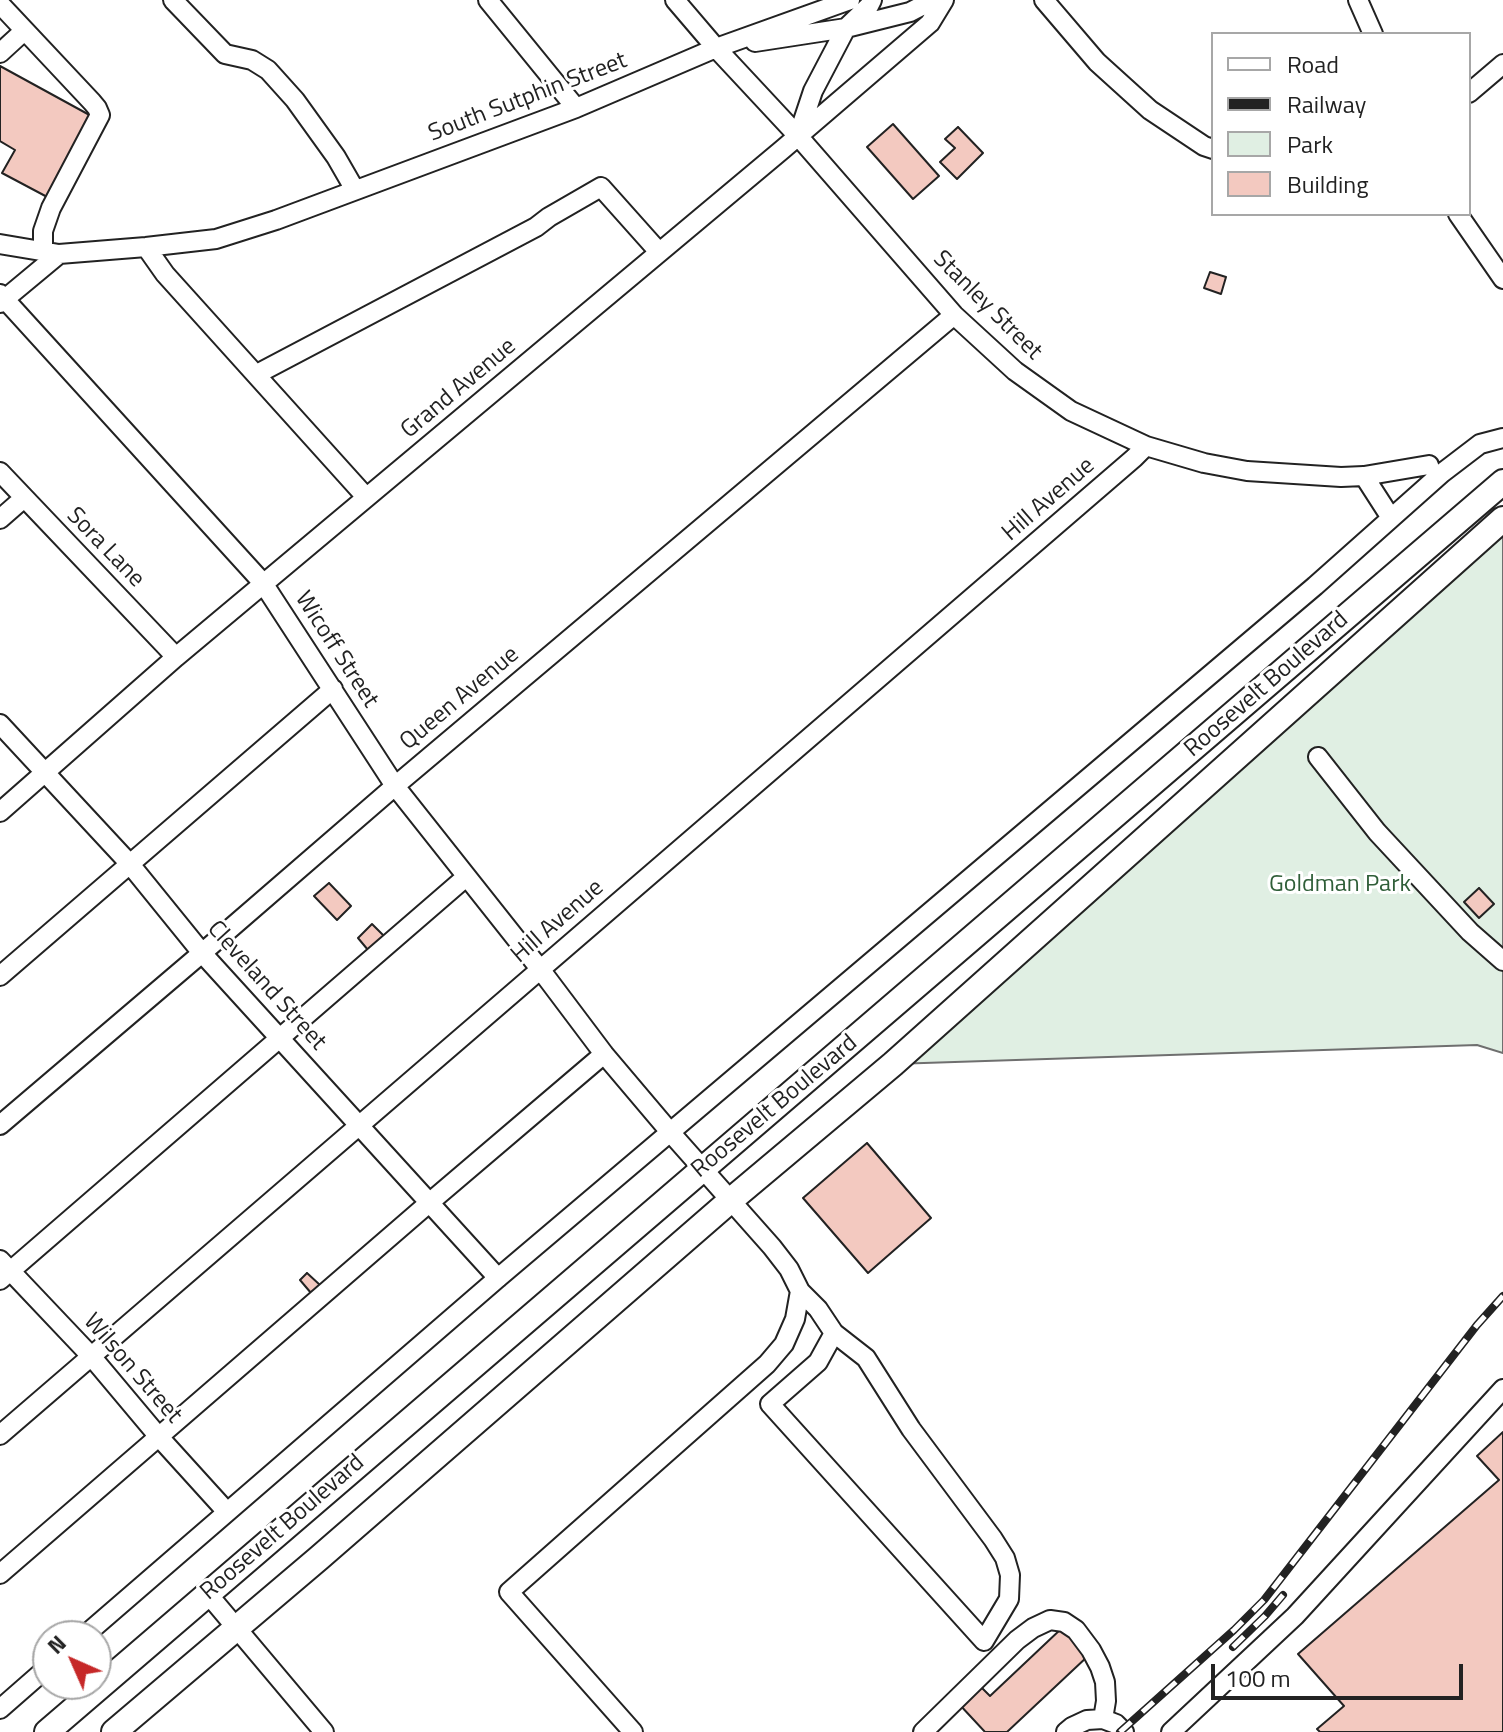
<!DOCTYPE html>
<style>
body{margin:0}
#map{position:relative;width:1503px;height:1732px;overflow:hidden;background:#fff;font-family:"Titillium Web",sans-serif}
canvas{display:block}
.legend{position:absolute;left:1211px;top:32px;width:260px;height:184px;box-sizing:border-box;background:#fff;border:2px solid #a7a7a7;margin:0;padding:10px 14px;list-style:none;font-size:24px;color:#222}
.legend li{display:flex;align-items:center;gap:16px;height:40px}
.legend b{width:40px;border:2px solid #a7a7a7}
.north{position:absolute;left:32px;top:1620px;width:80px;height:80px;box-sizing:border-box;background:#fff;border:2px solid #a7a7a7;border-radius:50%;rotate:315deg;font-size:22px;font-weight:700;line-height:32px;text-align:center;color:#222}
.north::after{content:'';display:block;margin:auto;width:28px;height:36px;background:#c62828;clip-path:polygon(50% 0,100% 100%,50% 72%,0 100%)}
.scale{position:absolute;left:1211px;top:1664px;width:252px;height:36px;box-sizing:border-box;border:4px solid #222;border-top:0;padding-left:10px;font-size:24px;line-height:28px;white-space:nowrap;color:#222;-webkit-text-stroke:6px #fff;paint-order:stroke}
</style>
<div id="map">
<canvas width="1503" height="1732"></canvas>
<ul class="legend">
<li><b style="height:10px;background:#fff"></b>Road</li>
<li><b style="height:10px;background:#222"></b>Railway</li>
<li><b style="height:22px;background:#e0efe3"></b>Park</li>
<li><b style="height:22px;background:#f3c9c0"></b>Building</li>
</ul>
<div class="north">N</div>
<div class="scale">100 m</div>
</div>
<script>
const g = document.querySelector('canvas').getContext('2d');
g.lineJoin = 'round';
function paint(path, color) { g.fillStyle = color; g.fill(path, 'evenodd'); }
const poly = rows => new Path2D(rows.map(r => 'M' + r).join(''));
function stroke(path, color, width, dash) { g.strokeStyle = color; g.lineWidth = width; g.lineCap = dash ? 'butt' : 'round'; g.setLineDash(dash || []); g.stroke(path); }
function write(font, color, halo, rows, align = 'center') {
  g.font = font + ' "Titillium Web",sans-serif'; g.lineWidth = 6; g.setLineDash([]); g.textBaseline = 'middle'; g.strokeStyle = halo; g.fillStyle = color; for (const [text, x, y, turn = 0] of rows) {
    g.save(); g.translate(x, y); g.rotate((+turn || 0) * Math.PI / 180); g.textAlign = isNaN(turn) ? turn : align; if (halo) g.strokeText(text, 0, 0); g.fillText(text, 0, 0); g.restore();
  }
}
const green = poly([
 [1503,519,1503,1053,1477,1045,893,1064,1503,519]
]);
const building = poly([
 [0,66,95,118,51,199,2,173,15,150,0,141,0,66],
 [893,124,939,176,913,199,867,147,893,124],
 [958,127,983,153,957,179,940,162,955,148,945,139,958,127],
 [1210,272,1226,277,1221,294,1204,288,1210,272],
 [329,883,351,906,337,920,314,896,329,883],
 [1479,888,1494,904,1479,918,1464,902,1479,888],
 [372,924,384,936,368,950,358,938,372,924],
 [867,1143,931,1218,868,1273,803,1198,867,1143],
 [307,1273,320,1285,311,1293,300,1280,307,1273],
 [1503,1432,1503,1732,1320,1732,1317,1729,1344,1706,1298,1654,1499,1480,1477,1456,1503,1432],
 [1062,1628,1088,1656,1007,1732,985,1732,959,1704,979,1685,990,1696,1062,1628]
]);
const minor = poly([
 [173,0,225,54,252,60,268,70,295,100,336,157,355,190],
 [488,0,576,108],
 [675,0,716,48,798,136,954,315,1015,371,1071,411,1146,446,1204,463,1247,471,1341,477,1364,476,1429,465],
 [1044,0,1097,62,1150,110,1204,146,1213,149],
 [1358,0,1373,34],
 [0,4,92,102,97,108,100,115,51,208,43,231,43,251],
 [755,42,846,28,910,12,933,0],
 [0,53,24,31],
 [1469,93,1503,64],
 [798,136,813,91,846,28,869,6,872,0],
 [1458,214,1503,279],
 [0,244,59,254,146,247,216,239,276,220,576,108,716,48,850,0],
 [146,247,165,274,366,497],
 [0,294,263,583,395,786,540,969,604,1054,670,1132,772,1247,789,1269,800,1291,795,1319,784,1344,767,1364,509,1592,633,1732],
 [0,303,59,254],
 [257,374,536,227,549,217,601,187,659,252],
 [0,472,176,657],
 [1364,476,1391,518],
 [0,519,24,498],
 [0,724,129,863,202,953,498,1278],
 [1318,757,1377,832,1470,932,1503,961],
 [0,812,176,657,783,149,930,23,944,0],
 [0,976,333,689],
 [0,1125,202,953,395,786,954,315],
 [0,1260,91,1356,159,1437,227,1512],
 [0,1280,466,877],
 [800,1291,818,1309,834,1333,818,1362,770,1404,984,1641,1009,1599,1010,1575,1005,1558,993,1539,911,1429,866,1358,834,1333],
 [0,1435,1134,458,1146,446],
 [0,1574,429,1203,604,1054],
 [207,1593,324,1732],
 [84,1636,498,1278,1315,586,1442,473,1480,444,1503,438],
 [0,1709,48,1667],
 [923,1732,1017,1640,1033,1628,1050,1620,1064,1622,1076,1630,1091,1650,1100,1667,1105,1682,1106,1701,1103,1719],
 [1066,1732,1072,1727,1087,1720,1103,1719,1116,1724,1124,1732],
 [1171,1732,1295,1616,1503,1389]
]);
const major = poly([
 [47,1732,1503,482],
 [114,1732,319,1558,731,1200,893,1064,1503,519]
]);
const rail = poly([
 [1233,1647,1265,1616,1283,1595],
 [1120,1732,1234,1630,1264,1600,1477,1325,1503,1296]
]);
const streetNames = [
 ["South Sutphin Street",528,98,-21],
 ["Stanley Street",987,306,45],
 ["Grand Avenue",459,389,-40],
 ["Hill Avenue",1049,500,-41],
 ["Sora Lane",105,548,46],
 ["Wicoff Street",336,650,57],
 ["Roosevelt Boulevard",1267,685,-41],
 ["Queen Avenue",460,699,-40],
 ["Hill Avenue",558,922,-41],
 ["Cleveland Street",266,986,48],
 ["Roosevelt Boulevard",775,1107,-40],
 ["Wilson Street",132,1369,49],
 ["Roosevelt Boulevard",283,1528,-41]
];
const parkNames = [
 ["Goldman Park",1340,885]
];
paint(green, '#e0efe3');
stroke(green, '#6f6f6f', 2);
paint(building, '#f3c9c0');
stroke(building, '#222', 2);
stroke(minor, '#222', 22);
stroke(major, '#222', 28);
stroke(minor, '#fff', 18);
stroke(major, '#fff', 24);
stroke(rail, '#222', 8);
stroke(rail, '#fff', 5, [15]);
write('24px', '#222', '#fff', streetNames);
write('24px', '#2f5e38', '#fff', parkNames);
</script>
